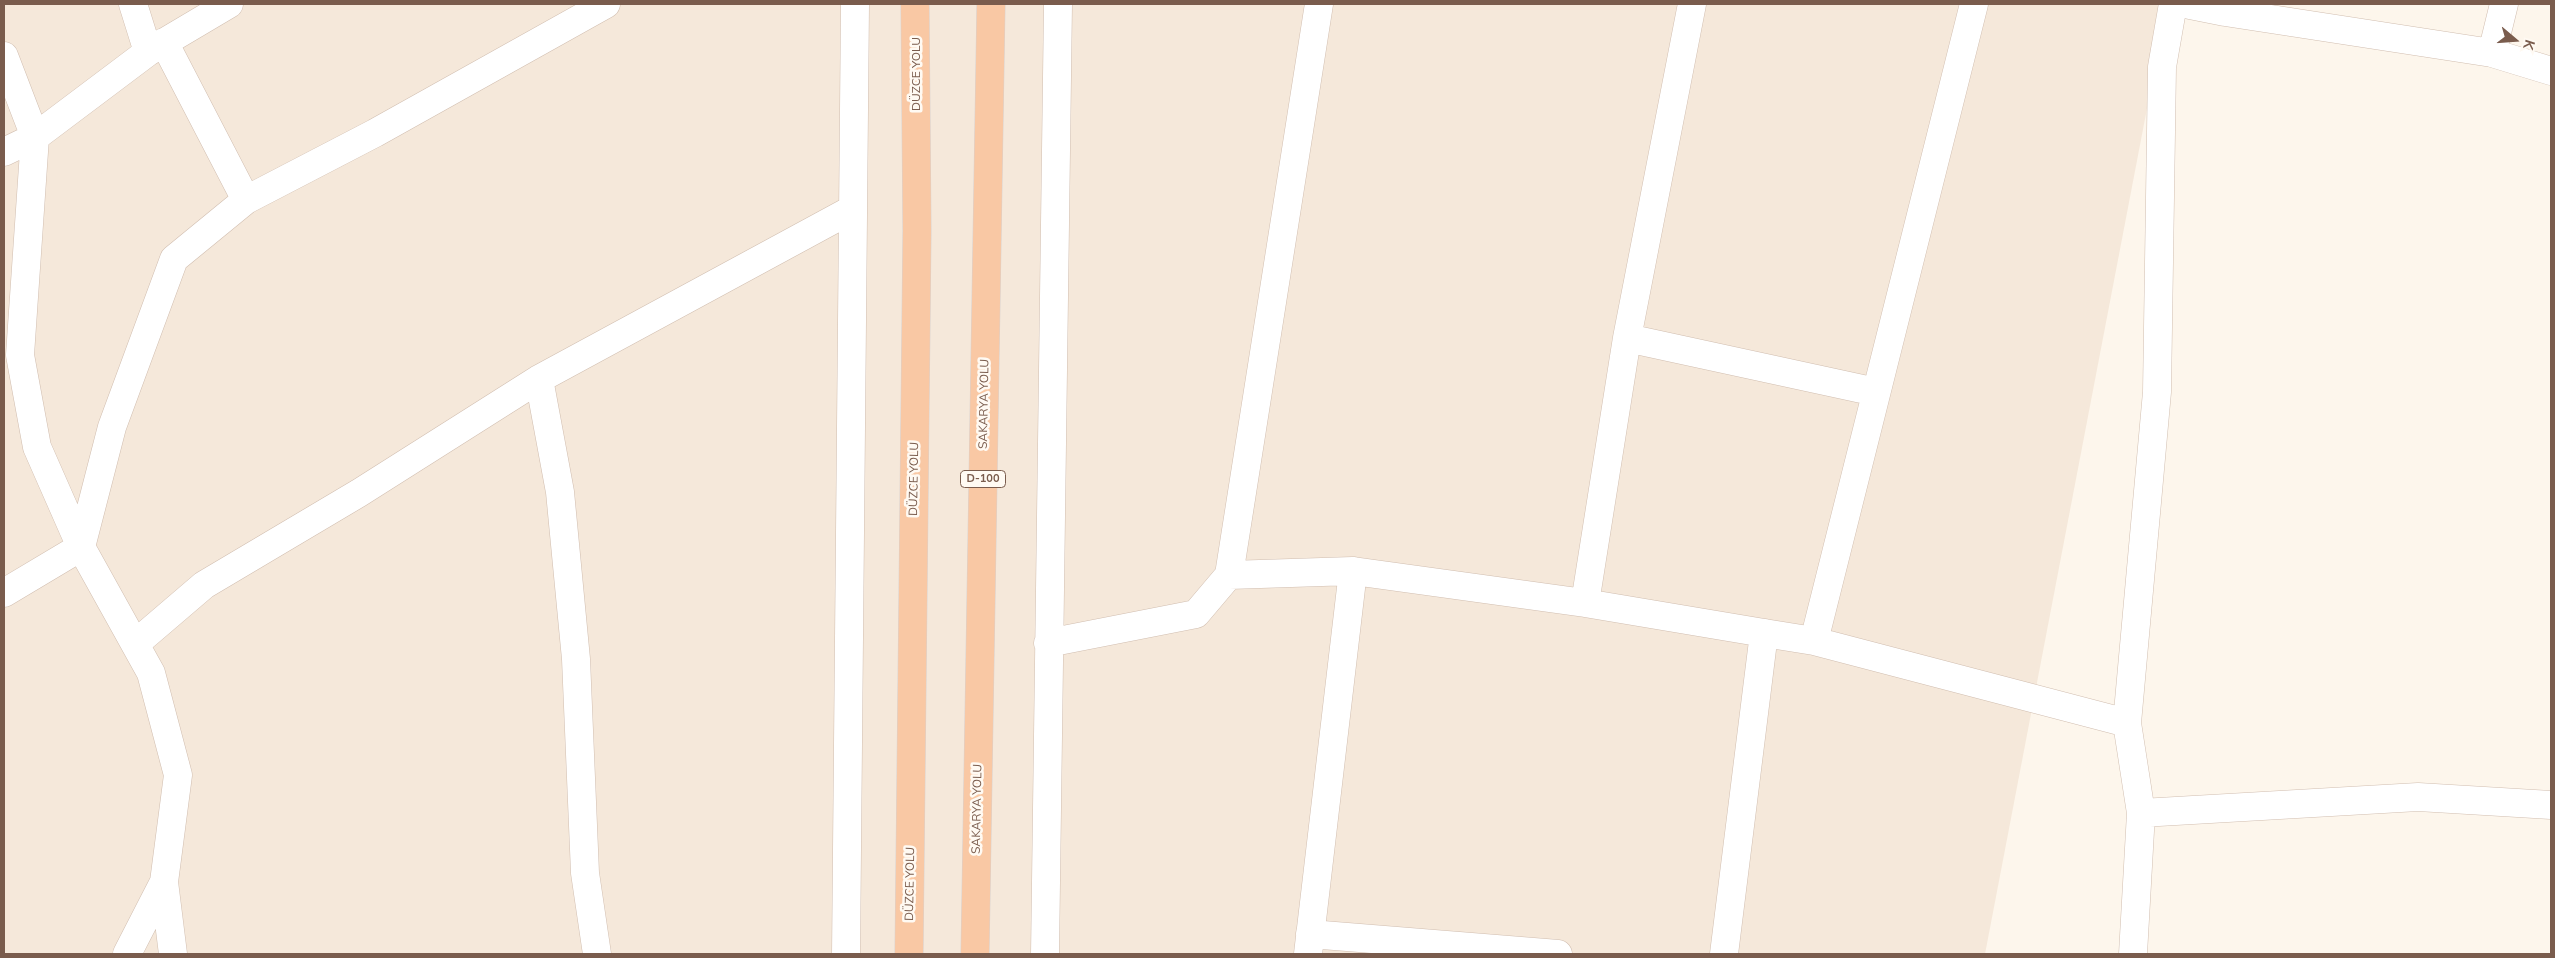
<!DOCTYPE html>
<html>
<head>
<meta charset="utf-8">
<style>
  body { margin:0 }
  #map { position:relative; width:2555px; height:958px; overflow:hidden; background:#fdf6ec; font-family:Mulish,sans-serif }
  canvas { display:block }
  .frame { position:absolute; inset:0; border:5px solid #7a5c4d; pointer-events:none }
  .north { position:absolute; left:2490px; top:15px; width:50px; height:50px; -webkit-text-stroke:4px #fffaf3; paint-order:stroke; rotate:108deg; font-size:14px; font-weight:700; line-height:20px; text-align:center; color:#7a5c4d }
  .north::after { content:''; display:block; margin:auto; width:18px; height:22px; background:#7a5c4d; clip-path:polygon(50% 0,100% 100%,50% 72%,0 100%) }
</style>
</head>
<body>
<div id="map">
<canvas width="2555" height="958"></canvas>
<div class="frame"></div>
<div class="north">K</div>
</div>
<script>
const g = document.querySelector('canvas').getContext('2d');
g.lineJoin = 'round';
function paint(path, color) { g.fillStyle = color; g.fill(path, 'evenodd'); }
const toPath = rows => new Path2D(rows.map(r => 'M' + r).join(''));
function strokePath(path, color, width, dash) { g.strokeStyle = color; g.lineWidth = width; g.lineCap = dash ? 'butt' : 'round'; g.setLineDash(dash || []); g.stroke(path); }
function write(font, color, halo, rows, align = 'center') {
  g.font = font + ' Mulish,sans-serif'; g.lineWidth = 5; g.setLineDash([]); g.textBaseline = 'middle'; g.strokeStyle = halo; g.fillStyle = color; for (const [text, x, y, turn = 0] of rows) {
    g.save(); g.translate(x, y); g.rotate((+turn || 0) * Math.PI / 180); g.textAlign = isNaN(turn) ? turn : align; if (halo) g.strokeText(text, 0, 0); g.fillText(text, 0, 0); g.restore();
  }
}
paint(toPath([
  [4,4,2167,4,1985,954,4,954]
]), '#f5e8da');
const minor = toPath([
  [133,4,148,52],
  [2185,4,2225,12,2492,53,2551,71],
  [164,42,246,200,375,133,606,4],
  [2492,53,2504,4],
  [4,56,35,137,20,355,37,447,81,547,151,673,178,775,164,882,127,954],
  [4,152,35,137,148,52,229,4],
  [1627,338,1876,392],
  [539,379,560,492,576,659,585,873,597,954],
  [1229,575,1353,571,1585,603,1764,633,1814,641,2127,723],
  [4,593,81,547,112,427,174,259,246,200],
  [1585,603,1627,338,1692,4],
  [1814,641,1974,4],
  [1048,643,1196,614,1229,575,1319,4],
  [135,644,204,585,359,493,539,379,851,210],
  [2141,813,2418,797,2551,805],
  [164,882,173,954],
  [1310,934,1558,954],
  [846,954,855,4],
  [1045,954,1058,4],
  [1308,954,1353,571],
  [1724,954,1764,633],
  [2133,954,2141,813,2127,723,2157,392,2162,67,2173,4]
]);
const trunk = toPath([
  [909,954,917,231,915,4],
  [975,954,991,4]
]);
strokePath(minor, '#d1beb0', 29);
strokePath(trunk, '#dad1cd', 29);
strokePath(minor, '#fff', 28);
strokePath(trunk, '#f9c8a4', 28);
for (const [x, y, w] of [
  [983,479,45]
]) { const box = new Path2D(); box.roundRect(x - w / 2, y - 8.5, w, 17, 4); g.fillStyle = '#fffaf3'; g.fill(box); strokePath(box, '#7a5c4d', 1); }
write('bold 11px', '#7a5c4d', null, [
  ["D-100",983,479]
]);
write('12px', '#7a5c4d', '#fffaf3', [
  ["DÜZCE YOLU",916,74,-90],
  ["SAKARYA YOLU",984,404,-89],
  ["DÜZCE YOLU",914,479,-89],
  ["SAKARYA YOLU",977,809,-89],
  ["DÜZCE YOLU",910,884,-89]
]);
</script>
</body>
</html>
